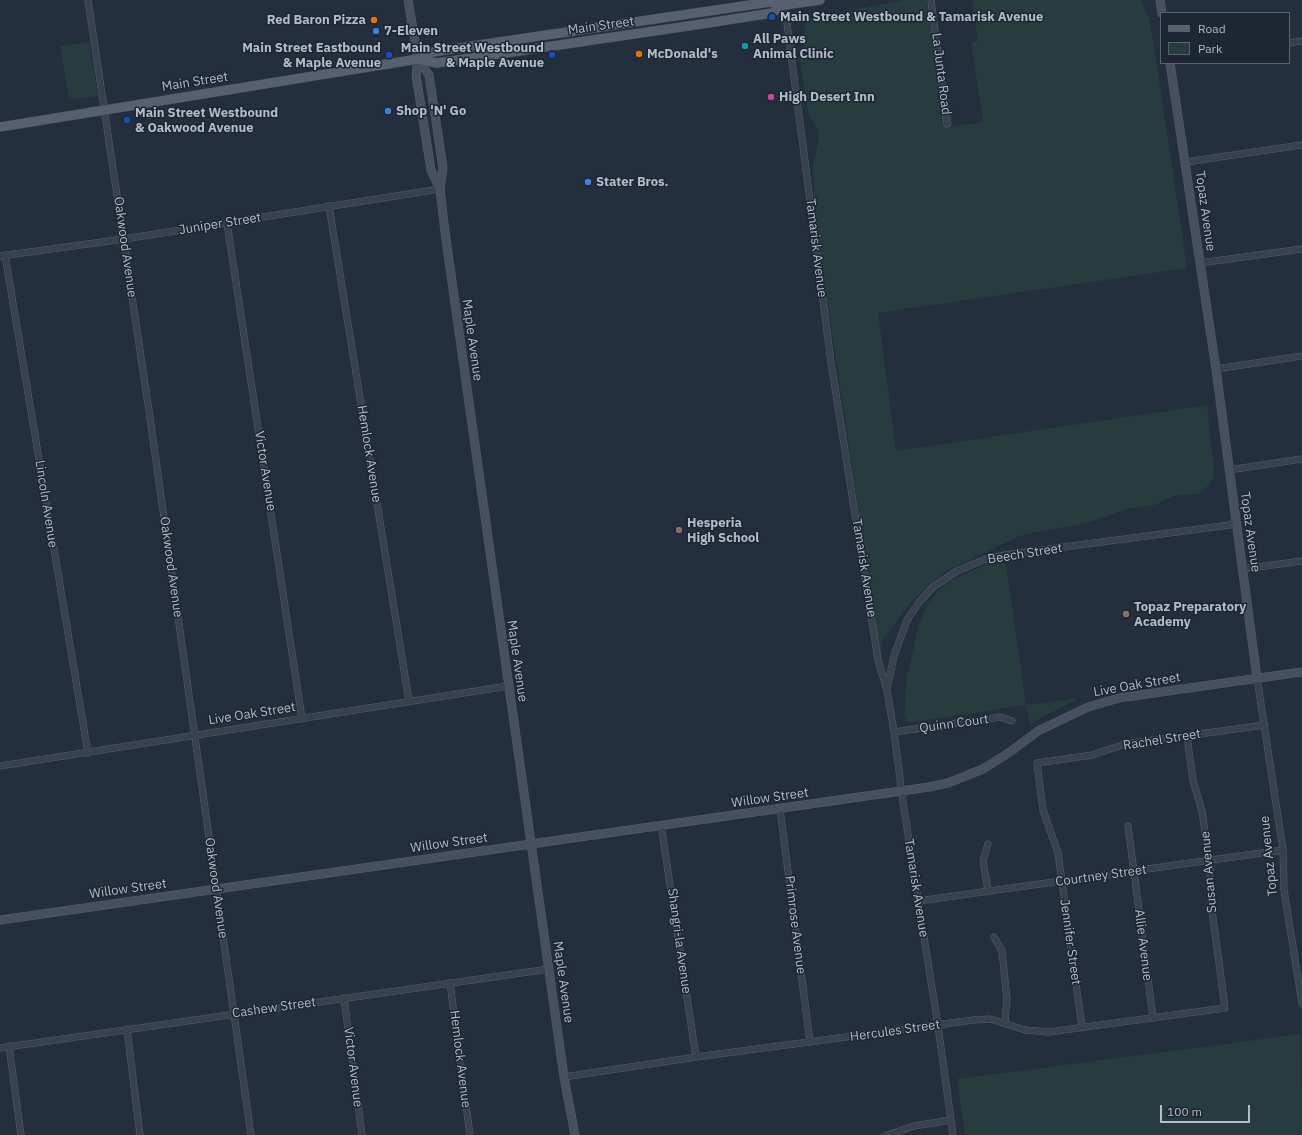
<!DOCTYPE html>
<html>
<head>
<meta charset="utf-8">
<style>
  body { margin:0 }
  #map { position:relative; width:1302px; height:1135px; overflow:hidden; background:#242f3e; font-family:"IBM Plex Sans",sans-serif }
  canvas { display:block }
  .legend { position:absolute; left:1160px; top:12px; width:130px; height:52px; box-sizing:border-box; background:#1d2633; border:1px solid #59626f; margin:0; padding:5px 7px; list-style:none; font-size:12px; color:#b4bcc9 }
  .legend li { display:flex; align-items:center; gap:8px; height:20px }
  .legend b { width:20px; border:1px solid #59626f }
  .scale { position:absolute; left:1160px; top:1105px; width:90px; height:18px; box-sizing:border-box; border:2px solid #b4bcc9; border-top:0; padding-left:5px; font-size:12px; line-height:14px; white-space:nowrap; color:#b4bcc9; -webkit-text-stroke:3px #1d2633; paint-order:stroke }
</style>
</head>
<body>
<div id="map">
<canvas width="1302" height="1135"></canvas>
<ul class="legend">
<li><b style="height:5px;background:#56606e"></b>Road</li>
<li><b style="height:11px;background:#263c3f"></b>Park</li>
</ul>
<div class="scale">100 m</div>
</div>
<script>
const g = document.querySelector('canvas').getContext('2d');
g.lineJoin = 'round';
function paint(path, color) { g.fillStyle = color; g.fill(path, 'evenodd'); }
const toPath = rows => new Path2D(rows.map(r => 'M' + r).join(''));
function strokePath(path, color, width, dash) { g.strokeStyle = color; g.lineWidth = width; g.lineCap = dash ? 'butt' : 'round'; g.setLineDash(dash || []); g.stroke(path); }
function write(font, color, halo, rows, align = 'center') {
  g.font = font + ' "IBM Plex Sans",sans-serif'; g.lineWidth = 3; g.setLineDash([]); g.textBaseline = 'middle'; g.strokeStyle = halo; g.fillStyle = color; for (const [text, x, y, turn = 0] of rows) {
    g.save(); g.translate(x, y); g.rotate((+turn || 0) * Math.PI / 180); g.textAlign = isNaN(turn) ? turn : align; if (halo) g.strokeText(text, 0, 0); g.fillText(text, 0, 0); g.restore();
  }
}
paint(toPath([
  [903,0,927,0,934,47,941,46,953,126,983,122,971,42,978,41,972,0,1141,0,1149,18,1154,46,1187,268,878,313,896,451,1207,405,1214,471,1213,478,1209,485,1199,494,1176,495,1155,505,1127,509,1090,522,1019,536,944,572,914,599,883,639,880,658,816,223,813,165,819,138,818,130,808,113,798,49,803,47,805,40,804,29,807,19],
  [89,42,98,96,69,100,60,46],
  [1006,564,1026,705,1079,698,1030,724,1026,705,908,723,904,716,907,676,919,624,927,604,941,588,952,580,986,565],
  [1301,1034,1302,1135,965,1135,957,1079]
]), '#263c3f');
const street = toPath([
  [88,0,149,411,251,1135],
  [784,0,831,362,878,660,887,690,894,732,903,802,938,1026,953,1135],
  [931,0,947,124],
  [1289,43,1302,41],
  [1186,162,1302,145],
  [329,206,409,701],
  [227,223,302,719],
  [5,255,88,753],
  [0,256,124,239,440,189],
  [1200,263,1302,249],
  [1216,369,1302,356],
  [1229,470,1302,459],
  [1243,569,1302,561],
  [1257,678,1283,850,1284,890,1302,1004],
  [887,688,894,656,907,620,920,601,933,587,957,571,986,559,1004,555,1237,524],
  [894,732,1000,717,1012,721],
  [0,766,508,686],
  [780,809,810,1042],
  [661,825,696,1057],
  [1128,826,1153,1018],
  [988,891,983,860,988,844],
  [918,901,1283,850],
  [994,937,1002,951,1007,999,1005,1023],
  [450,983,470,1135],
  [344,998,362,1135],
  [1082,1027,1058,853,1043,810,1037,763,1092,755,1125,744,1265,725],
  [127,1029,140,1135],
  [9,1046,21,1135],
  [0,1048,549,969],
  [564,1077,696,1057,974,1020,990,1019,1025,1030,1049,1032,1225,1008,1211,903,1210,869,1202,811,1193,781,1187,736],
  [887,1135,914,1126,951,1120]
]);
const secondary = toPath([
  [408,0,418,59,416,75,431,170,440,189],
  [1160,0,1162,13],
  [418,59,429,75,443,168,440,189,445,232,564,1077,575,1135],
  [1170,63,1216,369,1257,678],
  [0,920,929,787,948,783,983,769,1010,752,1038,731,1088,707,1119,698,1302,672]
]);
const primary = toPath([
  [418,59,437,63,695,25,772,13,784,5],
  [0,127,418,59,433,52,499,42,770,2,784,5,820,0]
]);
strokePath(street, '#565f6c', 7);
strokePath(secondary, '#565f6c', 9);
strokePath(primary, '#414a57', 10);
strokePath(street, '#38414e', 6);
strokePath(secondary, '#465061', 8);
strokePath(primary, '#56606e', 9);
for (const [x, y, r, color] of [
  [772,17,4,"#1a4fb4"],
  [374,20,4,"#e8710a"],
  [376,31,4,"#3f7fe0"],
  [745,46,4,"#0f9aa8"],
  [639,54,4,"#e8710a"],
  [389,55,4,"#1a4fb4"],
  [552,55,4,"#1a4fb4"],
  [771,97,4,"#d1479c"],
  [388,111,4,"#3f7fe0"],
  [127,120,4,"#1a4fb4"],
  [588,182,4,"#3f7fe0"],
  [679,530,4,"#8d6e63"],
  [1126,614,4,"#8d6e63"]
]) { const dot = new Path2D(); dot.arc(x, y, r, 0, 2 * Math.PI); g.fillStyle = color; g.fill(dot); strokePath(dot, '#1d2633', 1.5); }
write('bold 13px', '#b4bcc9', '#1d2633', [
  ["Main Street Westbound & Tamarisk Avenue",780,17],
  ["Red Baron Pizza",366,20,"right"],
  ["7-Eleven",384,31],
  ["All Paws",753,39],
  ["Animal Clinic",753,54],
  ["Main Street Eastbound",381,48,"right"],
  ["& Maple Avenue",381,63,"right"],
  ["Main Street Westbound",544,48,"right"],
  ["& Maple Avenue",544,63,"right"],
  ["McDonald's",647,54],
  ["High Desert Inn",779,97],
  ["Shop 'N' Go",396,111],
  ["Main Street Westbound",135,113],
  ["& Oakwood Avenue",135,128],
  ["Stater Bros.",596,182],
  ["Hesperia",687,523],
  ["High School",687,538],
  ["Topaz Preparatory",1134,607],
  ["Academy",1134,622]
], 'left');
write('13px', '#b4bcc9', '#1d2633', [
  ["Main Street",601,26,-8],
  ["La Junta Road",941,74,83],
  ["Main Street",195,82,-9],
  ["Topaz Avenue",1205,211,82],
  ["Juniper Street",220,224,-9],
  ["Oakwood Avenue",125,247,82],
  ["Tamarisk Avenue",816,248,83],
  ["Maple Avenue",472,340,82],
  ["Hemlock Avenue",369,454,81],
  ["Victor Avenue",265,471,81],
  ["Lincoln Avenue",46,504,81],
  ["Topaz Avenue",1250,532,82],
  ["Beech Street",1025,554,-9],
  ["Oakwood Avenue",171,567,82],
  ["Tamarisk Avenue",864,568,81],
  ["Maple Avenue",517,661,82],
  ["Live Oak Street",1137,685,-10],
  ["Live Oak Street",252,714,-9],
  ["Quinn Court",954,724,-8],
  ["Rachel Street",1162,740,-9],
  ["Willow Street",770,798,-8],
  ["Willow Street",449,843,-8],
  ["Topaz Avenue",1269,856,-96],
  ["Susan Avenue",1209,872,-95],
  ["Courtney Street",1101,876,-8],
  ["Oakwood Avenue",216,888,82],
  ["Tamarisk Avenue",916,888,81],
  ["Willow Street",128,889,-8],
  ["Primrose Avenue",795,925,83],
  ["Shangri-la Avenue",679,941,82],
  ["Jennifer Street",1070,942,82],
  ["Allie Avenue",1143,945,83],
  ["Maple Avenue",563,982,82],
  ["Cashew Street",274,1008,-8],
  ["Hercules Street",895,1031,-8],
  ["Hemlock Avenue",460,1059,83],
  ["Victor Avenue",353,1067,83]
]);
</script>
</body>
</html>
